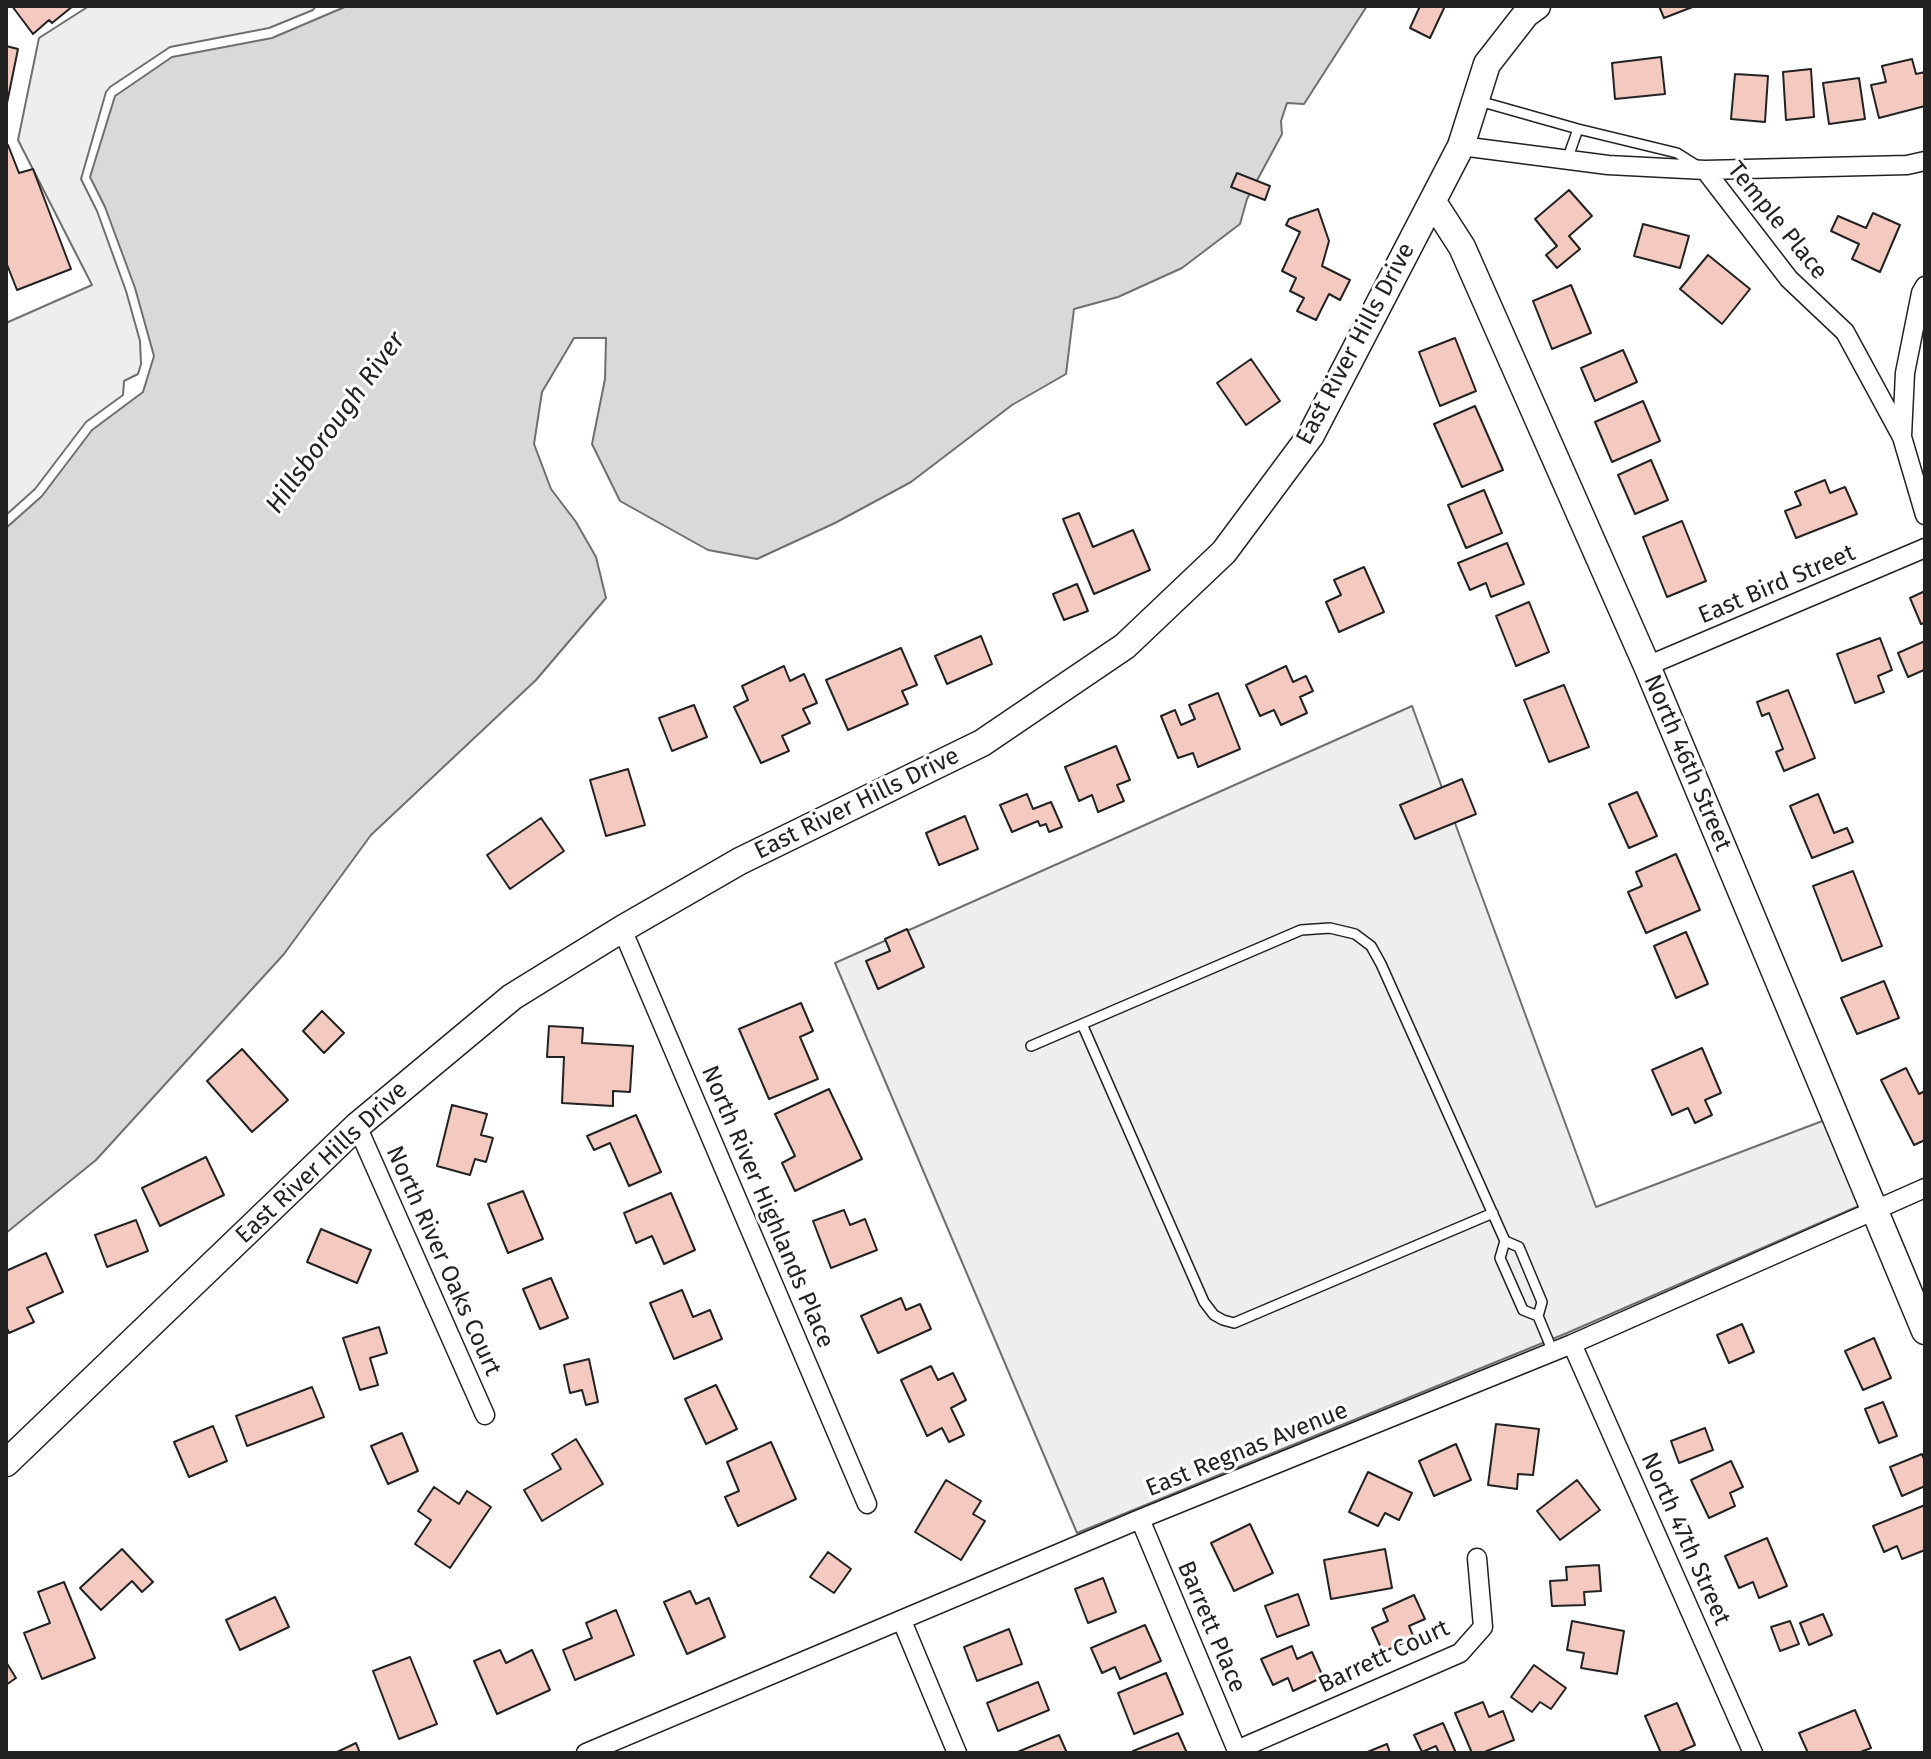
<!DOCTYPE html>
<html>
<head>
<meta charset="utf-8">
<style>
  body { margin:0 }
  #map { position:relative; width:1931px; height:1759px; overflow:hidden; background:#fff; font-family:"Fira Sans",sans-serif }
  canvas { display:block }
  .frame { position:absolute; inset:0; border:8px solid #222; pointer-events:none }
</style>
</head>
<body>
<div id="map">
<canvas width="1931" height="1759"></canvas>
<div class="frame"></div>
</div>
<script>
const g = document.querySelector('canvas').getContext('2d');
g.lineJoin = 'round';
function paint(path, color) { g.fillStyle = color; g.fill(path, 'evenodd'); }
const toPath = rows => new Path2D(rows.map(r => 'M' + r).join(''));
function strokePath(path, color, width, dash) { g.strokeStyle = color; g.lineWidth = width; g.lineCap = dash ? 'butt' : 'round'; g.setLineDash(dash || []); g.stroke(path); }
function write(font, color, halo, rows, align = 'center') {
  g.font = font + ' "Fira Sans",sans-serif'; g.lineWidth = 6; g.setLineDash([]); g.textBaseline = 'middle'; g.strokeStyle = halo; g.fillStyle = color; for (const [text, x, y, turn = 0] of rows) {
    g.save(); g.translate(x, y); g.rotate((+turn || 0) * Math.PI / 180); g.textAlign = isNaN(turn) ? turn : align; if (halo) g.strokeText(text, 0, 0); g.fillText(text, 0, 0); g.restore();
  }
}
const green = toPath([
  [89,6,316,6,313,10,269,28,170,47,110,87,106,92,81,179,97,211,126,291,140,341,141,364,138,374,124,381,123,395,86,422,35,489,6,515,6,323,92,285,18,140,39,38,89,6],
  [1412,706,1596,1207,1825,1120,1861,1205,1567,1333,1077,1533,835,963,1412,706]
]);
paint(green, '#eee');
strokePath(green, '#6f6f6f', 2);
const water = toPath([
  [347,6,1367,6,1304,104,1287,103,1281,121,1282,134,1247,199,1240,224,1182,268,1118,297,1074,309,1066,374,1012,405,911,482,835,523,757,559,708,550,620,501,592,444,605,379,606,338,574,338,542,392,534,444,551,489,576,522,596,557,606,598,536,680,371,835,284,954,96,1160,6,1233,6,528,42,496,92,430,143,392,154,356,135,288,105,207,90,177,115,96,172,57,272,38,347,6]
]);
paint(water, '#d9d9d9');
strokePath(water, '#6f6f6f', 2);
const building = toPath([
  [12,6,73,6,52,23,49,20,33,34,12,6],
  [1420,6,1445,6,1430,38,1410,28,1420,6],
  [1659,6,1695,6,1664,18,1659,6],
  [6,46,18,49,6,108,6,46],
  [1661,57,1665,94,1615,99,1612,63,1661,57],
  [1912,59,1916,74,1925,72,1925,106,1879,118,1871,85,1886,82,1882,66,1912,59],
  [1811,69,1814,117,1786,120,1783,72,1811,69],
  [1735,74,1768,76,1765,122,1731,119,1735,74],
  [1859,78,1865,119,1829,124,1823,83,1859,78],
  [8,145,19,173,33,169,71,269,17,290,6,262,6,146,8,145],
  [1237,173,1270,186,1265,200,1231,187,1237,173],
  [1569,190,1592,216,1569,236,1580,249,1557,268,1546,255,1557,246,1535,219,1569,190],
  [1318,209,1329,241,1322,266,1350,280,1340,300,1329,294,1316,320,1297,311,1304,298,1290,291,1296,278,1282,271,1300,232,1286,225,1289,219,1318,209],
  [1873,213,1900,225,1880,272,1852,259,1859,244,1831,231,1838,216,1866,228,1873,213],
  [1643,224,1689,236,1680,268,1634,256,1643,224],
  [1708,255,1750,289,1722,324,1680,289,1708,255],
  [1571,285,1591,333,1552,349,1533,301,1571,285],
  [1455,338,1476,391,1440,406,1419,352,1455,338],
  [1623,350,1637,382,1595,401,1581,368,1623,350],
  [1251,359,1280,401,1246,425,1217,383,1251,359],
  [1643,401,1660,441,1612,462,1595,422,1643,401],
  [1475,406,1503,470,1462,487,1434,424,1475,406],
  [1651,460,1668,500,1635,514,1618,475,1651,460],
  [1825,480,1830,493,1845,487,1857,514,1796,538,1785,511,1801,505,1795,492,1825,480],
  [1484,490,1502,533,1466,548,1448,505,1484,490],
  [1079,513,1093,547,1133,530,1150,570,1094,594,1063,519,1079,513],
  [1682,521,1706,581,1667,597,1643,537,1682,521],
  [1507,543,1524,584,1491,597,1486,583,1470,590,1458,563,1507,543],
  [1364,567,1384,612,1339,632,1326,602,1341,595,1334,580,1364,567],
  [1077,584,1088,611,1064,620,1053,594,1077,584],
  [1925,591,1925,623,1921,624,1910,598,1925,591],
  [1529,602,1549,652,1516,666,1496,616,1529,602],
  [981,636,992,664,947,684,935,656,981,636],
  [1880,638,1892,670,1878,676,1884,692,1855,703,1837,654,1880,638],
  [1925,641,1925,672,1924,670,1908,677,1898,653,1925,641],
  [901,648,917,685,902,691,908,704,848,730,826,680,901,648],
  [784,666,790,681,804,674,817,703,803,709,810,723,782,736,789,751,761,763,734,707,748,700,742,686,784,666],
  [1286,666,1293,682,1306,676,1313,691,1300,697,1307,713,1281,725,1274,710,1260,716,1246,685,1286,666],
  [1564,685,1589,747,1549,762,1524,700,1564,685],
  [1788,690,1815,758,1784,771,1776,752,1783,749,1769,713,1762,716,1757,702,1788,690],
  [1218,693,1240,749,1198,767,1193,753,1178,758,1161,716,1175,710,1181,725,1195,719,1189,705,1218,693],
  [694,705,707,737,672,751,659,718,694,705],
  [1116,746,1130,780,1117,785,1124,801,1098,812,1092,795,1079,801,1065,767,1116,746],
  [628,769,645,825,606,836,590,780,628,769],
  [1462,779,1476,814,1415,839,1400,805,1462,779],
  [1637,792,1657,836,1629,848,1609,804,1637,792],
  [1027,794,1033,809,1051,802,1062,827,1049,832,1046,824,1040,826,1038,821,1012,832,1000,805,1027,794],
  [1818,794,1834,833,1847,828,1853,842,1812,858,1790,806,1818,794],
  [965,816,978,849,939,865,926,833,965,816],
  [541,818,564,851,510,889,487,855,541,818],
  [1676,854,1700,910,1646,933,1628,892,1642,886,1636,872,1676,854],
  [1853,871,1882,946,1842,961,1813,886,1853,871],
  [907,929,924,967,878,989,866,961,890,951,885,939,907,929],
  [1686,932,1708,984,1676,998,1654,946,1686,932],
  [1884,981,1899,1018,1857,1034,1841,998,1884,981],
  [801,1003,813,1031,800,1037,818,1079,769,1099,739,1029,801,1003],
  [322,1011,344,1033,324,1053,303,1031,322,1011],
  [549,1026,583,1028,582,1043,633,1046,630,1092,613,1091,613,1106,562,1103,564,1057,547,1057,549,1026],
  [1702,1048,1721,1093,1705,1100,1712,1115,1695,1123,1688,1108,1672,1115,1652,1070,1702,1048],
  [242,1049,288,1100,252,1132,207,1081,242,1049],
  [1906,1068,1919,1094,1925,1091,1925,1140,1914,1145,1881,1080,1906,1068],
  [829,1089,862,1159,795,1191,782,1163,795,1156,775,1114,829,1089],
  [452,1105,487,1114,481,1135,493,1138,486,1162,475,1159,470,1175,437,1166,452,1105],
  [636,1115,661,1172,629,1186,610,1143,594,1150,587,1136,636,1115],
  [206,1157,224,1195,160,1226,142,1188,206,1157],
  [523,1191,543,1239,508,1253,488,1204,523,1191],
  [671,1193,695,1250,664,1264,652,1236,636,1243,624,1213,671,1193],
  [844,1210,850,1225,865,1219,877,1250,831,1268,813,1221,844,1210],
  [136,1220,148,1251,107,1267,95,1235,136,1220],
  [321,1229,371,1250,357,1283,307,1262,321,1229],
  [46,1253,63,1292,27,1308,34,1322,9,1333,6,1326,6,1271,46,1253],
  [551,1278,568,1318,540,1329,523,1289,551,1278],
  [682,1290,693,1317,710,1310,722,1339,674,1359,650,1303,682,1290],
  [901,1298,906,1310,920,1304,931,1329,878,1353,861,1316,901,1298],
  [1742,1324,1754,1352,1729,1363,1717,1335,1742,1324],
  [379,1327,387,1353,370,1358,378,1385,360,1390,343,1338,379,1327],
  [1874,1338,1891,1378,1863,1390,1845,1351,1874,1338],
  [589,1359,598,1402,586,1405,582,1390,570,1393,564,1365,589,1359],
  [931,1366,938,1380,953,1373,966,1400,951,1408,964,1435,949,1442,942,1428,927,1436,901,1380,931,1366],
  [716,1385,737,1429,706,1444,685,1399,716,1385],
  [312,1387,324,1417,247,1446,236,1416,312,1387],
  [1883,1402,1897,1436,1879,1443,1865,1409,1883,1402],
  [1496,1424,1539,1429,1533,1475,1518,1474,1517,1489,1488,1485,1496,1424],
  [213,1426,227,1461,189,1477,174,1442,213,1426],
  [1705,1428,1713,1450,1679,1463,1671,1441,1705,1428],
  [402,1433,418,1471,388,1484,371,1446,402,1433],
  [576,1439,603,1484,542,1521,524,1490,561,1469,552,1454,576,1439],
  [771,1442,796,1499,738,1526,725,1497,739,1491,727,1462,771,1442],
  [1456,1444,1471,1480,1434,1496,1419,1461,1456,1444],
  [1922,1454,1925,1462,1925,1486,1902,1496,1890,1467,1922,1454],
  [1731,1461,1743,1487,1730,1493,1735,1506,1709,1518,1691,1480,1731,1461],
  [1368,1472,1412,1493,1399,1520,1385,1513,1378,1526,1349,1512,1368,1472],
  [946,1480,981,1501,973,1514,985,1521,961,1560,915,1532,946,1480],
  [1577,1480,1600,1510,1560,1540,1537,1511,1577,1480],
  [434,1487,459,1504,467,1491,491,1507,450,1568,415,1544,431,1520,418,1511,434,1487],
  [1925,1505,1925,1550,1902,1559,1897,1546,1884,1552,1873,1526,1925,1505],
  [1250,1524,1273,1573,1234,1591,1211,1543,1250,1524],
  [1767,1538,1787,1586,1759,1598,1753,1582,1739,1588,1725,1556,1767,1538],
  [122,1549,153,1582,142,1592,132,1581,101,1610,80,1588,122,1549],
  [1385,1549,1392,1588,1331,1599,1324,1560,1385,1549],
  [828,1552,851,1569,834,1593,810,1577,828,1552],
  [1599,1565,1601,1591,1584,1592,1585,1605,1552,1606,1550,1581,1567,1580,1566,1567,1599,1565],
  [1103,1578,1116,1612,1088,1623,1075,1589,1103,1578],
  [64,1582,95,1658,42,1679,24,1633,50,1623,38,1592,64,1582],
  [690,1591,696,1604,709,1598,725,1637,687,1654,664,1602,690,1591],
  [1298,1594,1309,1625,1277,1637,1265,1606,1298,1594],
  [1414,1595,1425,1619,1409,1626,1414,1638,1383,1652,1372,1628,1388,1621,1383,1609,1414,1595],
  [275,1597,289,1627,240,1650,226,1620,275,1597],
  [616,1610,634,1655,575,1680,563,1650,592,1638,586,1623,616,1610],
  [1823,1614,1832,1635,1809,1645,1800,1623,1823,1614],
  [1572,1621,1624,1631,1617,1674,1581,1668,1584,1653,1567,1650,1572,1621],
  [1790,1621,1799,1644,1780,1651,1771,1627,1790,1621],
  [1145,1625,1161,1661,1120,1679,1115,1667,1102,1673,1091,1648,1145,1625],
  [1009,1629,1022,1664,977,1681,964,1647,1009,1629],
  [1292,1646,1297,1659,1312,1652,1323,1677,1293,1691,1288,1678,1273,1685,1261,1659,1292,1646],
  [500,1650,506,1663,532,1650,550,1690,497,1714,474,1661,500,1650],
  [410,1657,437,1724,399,1739,373,1671,410,1657],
  [6,1662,16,1678,6,1685,6,1662],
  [1534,1665,1566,1688,1551,1709,1540,1702,1532,1712,1511,1697,1534,1665],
  [1166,1673,1183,1714,1134,1734,1118,1693,1166,1673],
  [1038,1682,1049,1710,998,1731,987,1703,1038,1682],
  [1483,1702,1489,1717,1503,1711,1514,1740,1482,1753,1472,1753,1455,1713,1483,1702],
  [1677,1703,1695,1745,1677,1753,1661,1753,1645,1716,1677,1703],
  [1855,1710,1871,1748,1858,1753,1808,1753,1799,1733,1855,1710],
  [1443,1723,1456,1753,1439,1753,1436,1746,1422,1752,1414,1735,1443,1723],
  [1178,1733,1187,1753,1133,1753,1133,1751,1178,1733],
  [1059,1735,1067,1753,1015,1753,1059,1735],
  [356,1743,360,1753,335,1753,356,1743],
  [1387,1744,1390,1753,1365,1753,1387,1744]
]);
paint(building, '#f3c9c0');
strokePath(building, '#222', 2);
const lane = toPath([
  [1479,101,1578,129,1567,160],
  [1578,129,1677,153,1696,165],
  [1082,1024,1204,1302,1214,1315,1223,1320,1234,1323,1493,1213],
  [1031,1046,1301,930,1330,928,1355,934,1371,946,1381,964,1505,1241,1519,1247,1542,1302,1538,1316,1553,1352],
  [1505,1241,1500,1258,1523,1310,1538,1316]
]);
const street = toPath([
  [1461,146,1608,165,1705,170,1789,279,1845,332,1902,437,1925,515],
  [1705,170,1907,165,1925,161],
  [1902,436,1905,373,1921,293,1925,286],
  [1647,666,1925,548],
  [622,929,867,1504],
  [357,1126,485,1415],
  [1572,1344,1753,1753],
  [1140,1519,1238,1753],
  [902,1621,957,1753],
  [1237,1750,1460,1653,1483,1627,1477,1558],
  [586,1753,1140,1519,1572,1344,1925,1188]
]);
const secondary = toPath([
  [1433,202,1462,247,1647,666,1925,1331],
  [6,1463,357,1126,512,997,622,929,740,861,982,743,1125,646,1224,552,1311,435,1461,146,1487,64,1526,14,1537,6]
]);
strokePath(lane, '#222', 12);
strokePath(street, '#222', 21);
strokePath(secondary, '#222', 29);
strokePath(lane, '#fff', 9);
strokePath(street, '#fff', 18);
strokePath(secondary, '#fff', 26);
write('24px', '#222', '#fff', [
  ["Temple Place",1777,221,51],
  ["East River Hills Drive",1356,344,-62],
  ["East Bird Street",1777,585,-23],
  ["North 46th Street",1687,763,67],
  ["East River Hills Drive",857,804,-26],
  ["East River Hills Drive",322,1163,-43],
  ["North River Highlands Place",767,1207,67],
  ["North River Oaks Court",443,1261,66],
  ["East Regnas Avenue",1247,1450,-22],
  ["North 47th Street",1685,1539,66],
  ["Barrett Place",1211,1627,67],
  ["Barrett Court",1384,1657,-25]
]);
write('italic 26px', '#222', '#fff', [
  ["Hillsborough River",336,423,-54]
]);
</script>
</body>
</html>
